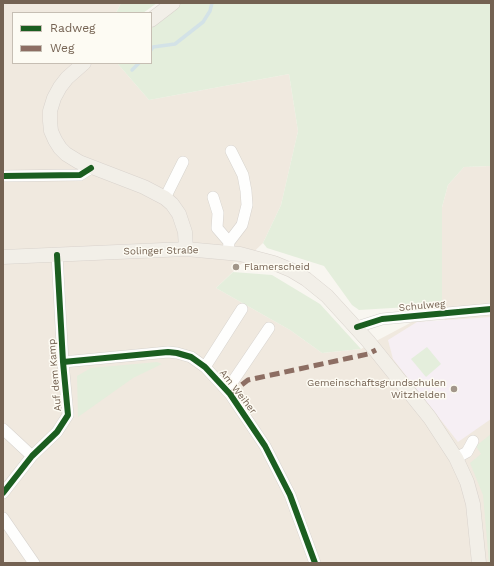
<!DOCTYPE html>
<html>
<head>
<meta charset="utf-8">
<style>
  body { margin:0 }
  #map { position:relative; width:494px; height:566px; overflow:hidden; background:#f8f6f0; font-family:"Work Sans",sans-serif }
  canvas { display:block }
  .frame { position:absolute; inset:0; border:4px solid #746252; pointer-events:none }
  .legend { position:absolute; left:12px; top:12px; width:140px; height:52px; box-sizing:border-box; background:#fdfbf3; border:1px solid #c6beb3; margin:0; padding:5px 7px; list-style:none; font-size:12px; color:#746252 }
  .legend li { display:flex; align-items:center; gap:8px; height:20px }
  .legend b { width:20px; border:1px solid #c6beb3 }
</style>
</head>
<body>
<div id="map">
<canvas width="494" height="566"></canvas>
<div class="frame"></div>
<ul class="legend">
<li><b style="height:5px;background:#1b5e20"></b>Radweg</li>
<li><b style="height:5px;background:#8d6e63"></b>Weg</li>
</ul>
</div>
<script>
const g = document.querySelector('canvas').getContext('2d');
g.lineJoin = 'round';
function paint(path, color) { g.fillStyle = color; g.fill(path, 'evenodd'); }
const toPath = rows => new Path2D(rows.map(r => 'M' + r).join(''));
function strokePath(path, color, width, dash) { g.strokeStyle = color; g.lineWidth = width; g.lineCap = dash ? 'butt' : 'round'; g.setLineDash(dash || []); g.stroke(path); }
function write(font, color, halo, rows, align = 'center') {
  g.font = font + ' "Work Sans",sans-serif'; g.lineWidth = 3; g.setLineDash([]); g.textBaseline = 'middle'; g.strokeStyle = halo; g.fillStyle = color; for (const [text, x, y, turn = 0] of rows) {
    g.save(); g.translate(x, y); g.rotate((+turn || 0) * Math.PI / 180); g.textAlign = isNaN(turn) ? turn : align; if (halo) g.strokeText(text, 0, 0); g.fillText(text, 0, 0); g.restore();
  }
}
paint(toPath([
  [3,3,121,3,116,13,13,13,13,63,117,63,149,100,289,74,298,131,281,205,263,243,216,288,290,330,322,353,361,349,414,321,445,322,442,305,442,207,448,185,464,167,491,166,491,563,3,563]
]), '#f0e9df');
paint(toPath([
  [491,317,491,419,458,442,393,359,388,340,417,322]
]), '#f6eff4');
paint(toPath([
  [121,3,157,3,143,13,116,13],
  [180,3,491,3,491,166,464,167,448,185,442,207,442,305,359,310,352,305,324,266,267,248,263,243,281,205,298,131,289,74,149,100,117,63,151,63,151,28,164,19],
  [233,272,272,275,320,304,361,349,322,353,290,330,216,288],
  [427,347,441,364,426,377,411,359],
  [157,362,162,364,133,378,78,417,77,376,91,368],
  [491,434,491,563,489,563,483,495,470,463,481,454,476,446]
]), '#e4eedc');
strokePath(toPath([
  [151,50,153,47,175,44,203,22,210,11,212,3],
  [132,70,139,63]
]), '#d3e2e7', 3.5);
const minor = toPath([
  [3,176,80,175,91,168],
  [213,197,218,213,217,228,229,242],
  [165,198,183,162],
  [228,253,229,242,242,225,247,205,246,191,243,175,231,151],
  [357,327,382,319,491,309],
  [63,362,168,352,177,353,191,357,205,367,230,394,265,446,290,495,315,563],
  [205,367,242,309],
  [227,390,269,328],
  [3,429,32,456],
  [456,458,467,452,473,441],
  [3,493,32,456,57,432,68,415,63,362,57,255],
  [3,518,34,563]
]);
const major = toPath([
  [151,20,173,3],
  [84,63,67,78,60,87,54,98,50,111,50,121,51,131,55,140,60,148,66,154,79,162,144,187,165,198,172,204,179,214,185,232,186,249],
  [3,257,186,249,240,254,274,263,291,270,306,279,327,296,368,341,430,418,456,458,467,482,473,504,479,563]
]);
strokePath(minor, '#d7d3ce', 12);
strokePath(major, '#d9d3cd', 15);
strokePath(minor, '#fefefd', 11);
strokePath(major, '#f2efe8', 14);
strokePath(toPath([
  [230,394,248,380,368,354,376,350]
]), '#8d6e63', 5, [10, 5]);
strokePath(toPath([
  [3,176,80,175,91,168],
  [357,327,382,319,491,309],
  [63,362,168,352,177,353,191,357,205,367,230,394,265,446,290,495,315,563],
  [3,493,32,456,57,432,68,415,63,362,57,255]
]), '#1b5e20', 6);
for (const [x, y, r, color] of [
  [236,267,4,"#a29689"],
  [454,389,4,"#a29689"]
]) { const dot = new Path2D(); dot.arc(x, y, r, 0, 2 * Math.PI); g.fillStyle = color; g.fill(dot); strokePath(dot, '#fdfbf3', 1.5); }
write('10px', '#746252', '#fdfbf3', [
  ["Solinger Straße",161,251,-1],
  ["Schulweg",422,306,-5],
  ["Auf dem Kamp",55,375,-95],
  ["Am Weiher",238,392,52]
]);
write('10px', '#746252', '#fdfbf3', [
  ["Flamerscheid",244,267],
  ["Gemeinschaftsgrundschulen",446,383,"right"],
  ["Witzhelden",446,395,"right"]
], 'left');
</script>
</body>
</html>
